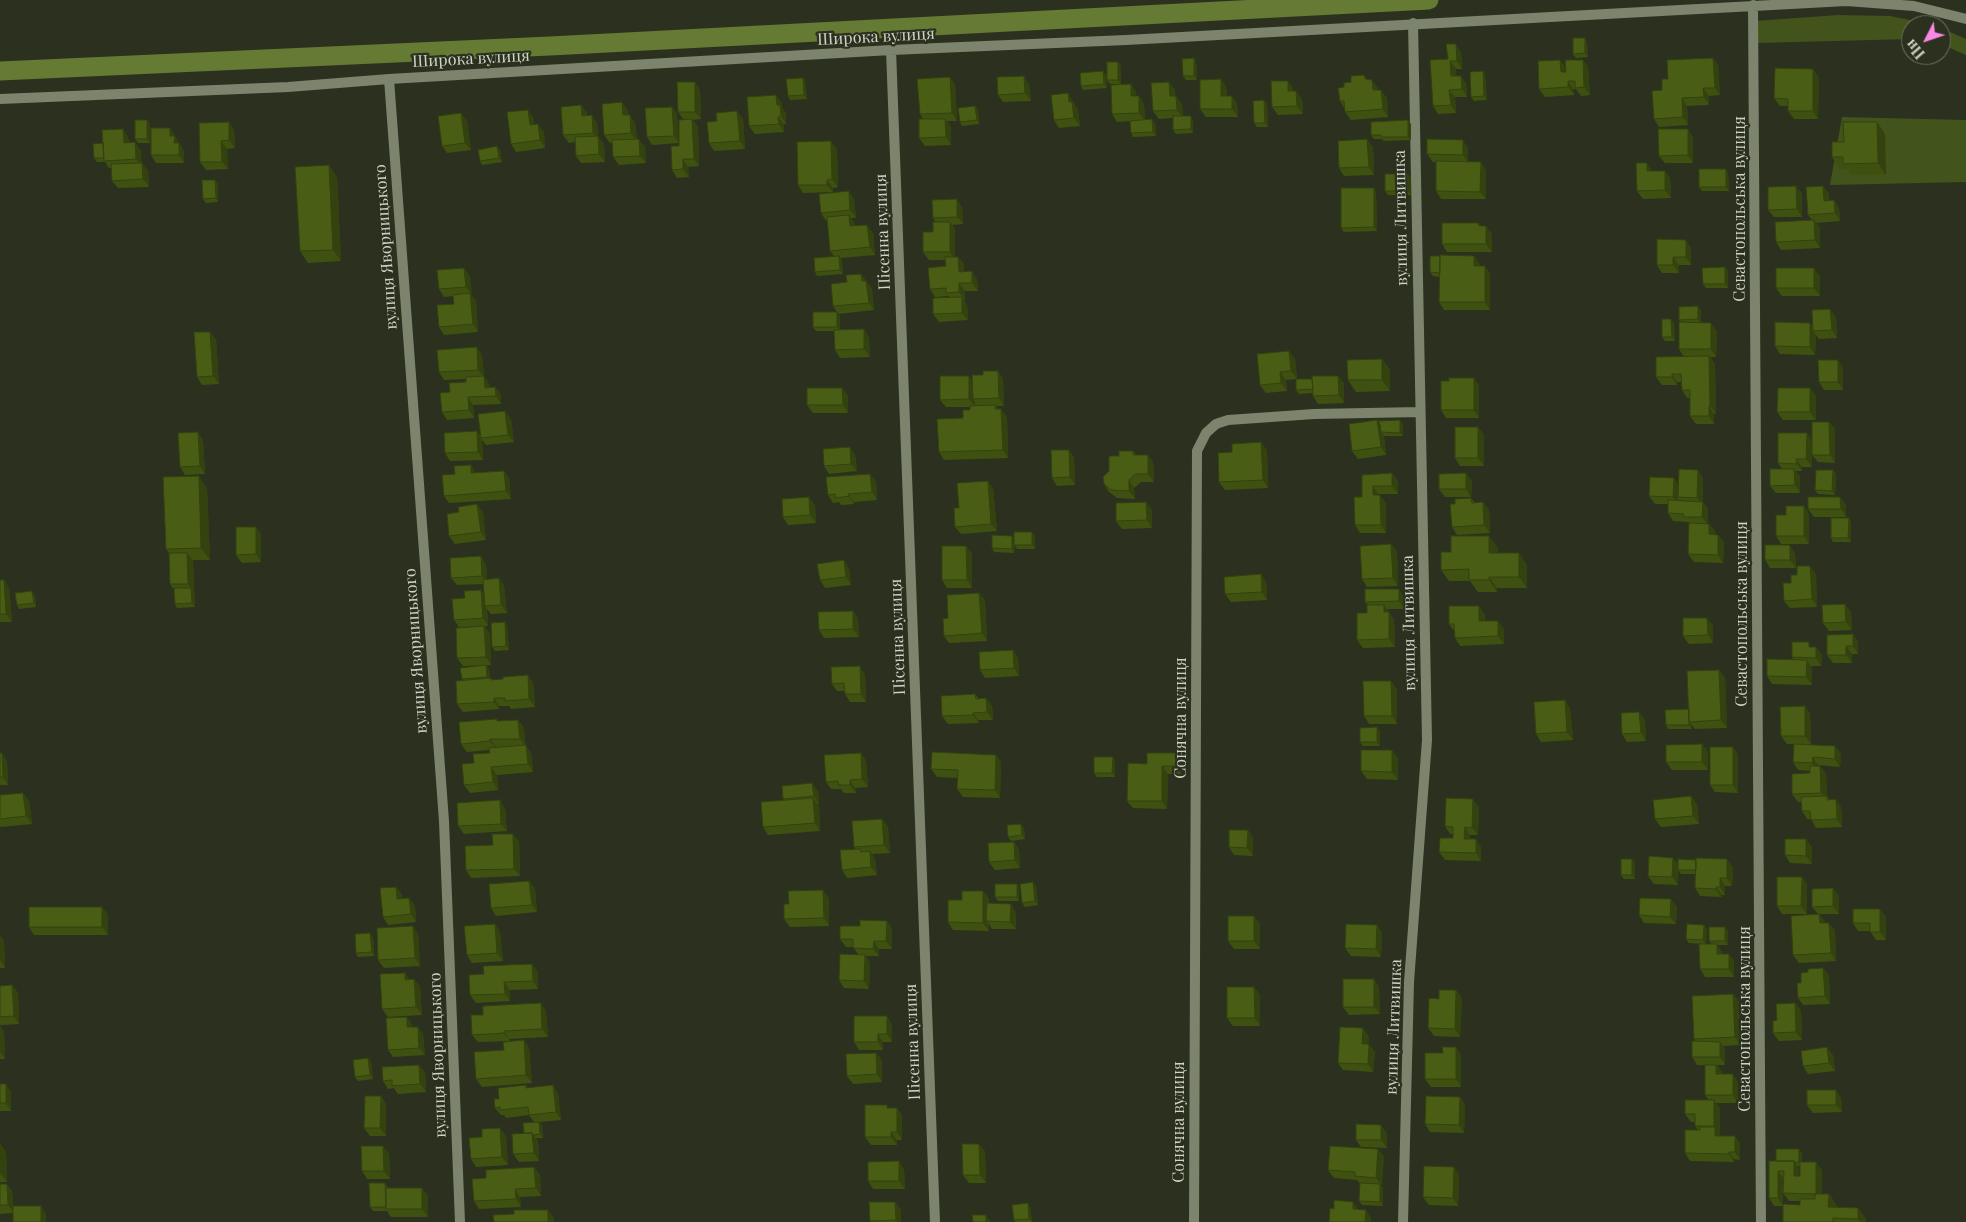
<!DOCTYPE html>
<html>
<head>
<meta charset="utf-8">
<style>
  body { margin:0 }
  #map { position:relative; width:1966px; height:1222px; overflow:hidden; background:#2b311e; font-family:"Playfair Display",serif }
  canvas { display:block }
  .north { position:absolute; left:1901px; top:15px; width:50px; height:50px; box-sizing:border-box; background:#2b311e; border:1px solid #6d7262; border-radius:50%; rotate:229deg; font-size:14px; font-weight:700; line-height:20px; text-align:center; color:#cfd4c8 }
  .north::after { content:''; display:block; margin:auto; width:18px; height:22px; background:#fa87e6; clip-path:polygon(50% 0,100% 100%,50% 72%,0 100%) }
</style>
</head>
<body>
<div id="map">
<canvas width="1966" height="1222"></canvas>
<div class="north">Пн</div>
</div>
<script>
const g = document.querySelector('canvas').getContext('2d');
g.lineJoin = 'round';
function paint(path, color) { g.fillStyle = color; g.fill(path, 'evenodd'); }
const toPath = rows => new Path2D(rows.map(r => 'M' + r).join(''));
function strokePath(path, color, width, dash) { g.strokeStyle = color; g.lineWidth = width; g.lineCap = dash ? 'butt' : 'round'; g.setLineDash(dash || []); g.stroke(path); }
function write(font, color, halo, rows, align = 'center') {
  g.font = font + ' "Playfair Display",serif'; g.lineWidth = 4.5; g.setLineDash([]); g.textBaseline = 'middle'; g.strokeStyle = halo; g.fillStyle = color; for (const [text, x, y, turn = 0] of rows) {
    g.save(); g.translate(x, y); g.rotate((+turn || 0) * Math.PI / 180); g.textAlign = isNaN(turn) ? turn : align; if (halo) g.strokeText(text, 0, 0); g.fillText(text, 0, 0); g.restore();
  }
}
paint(toPath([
  [1838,15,1890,16,1934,25,1911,25,1911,39,1757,43,1754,21],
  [1941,28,1966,39,1966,55,1941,44],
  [1842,117,1966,120,1966,182,1830,185]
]), '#43531c');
strokePath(toPath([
  [0,71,550,46,1429,0]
]), '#657b34', 19);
strokePath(toPath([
  [1753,5,1761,1222],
  [891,50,935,1222],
  [389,79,444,821,460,1222],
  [0,99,288,87,389,79,891,50,1126,40,1846,1,1914,6,1966,19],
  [1194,1222,1197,451,1206,433,1216,424,1228,420,1314,414,1420,412],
  [1403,1222,1409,982,1427,740,1413,23]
]), '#7c846e', 10);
paint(toPath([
  [1587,42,1588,57,1576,58,1573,54],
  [1461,52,1462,69,1456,69,1456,76,1466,83,1467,97,1455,97,1456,113,1438,114,1433,106,1448,59],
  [1194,58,1196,62,1197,80,1186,80,1183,76],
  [1560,60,1566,68,1583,60,1588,67,1590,95,1581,96,1576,89,1573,89,1574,95,1545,97,1539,89],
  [1118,62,1121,66,1121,84,1110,84,1107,80],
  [1718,65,1720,95,1709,96,1709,105,1687,106,1688,125,1659,127,1654,119,1668,79],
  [1483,71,1485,75,1487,100,1474,101,1471,97],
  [1106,75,1107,88,1083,90,1081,86],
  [1364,75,1367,79,1378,88,1378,90,1387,98,1388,117,1351,120,1345,112,1345,109,1340,101,1344,87,1351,82],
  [1819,77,1818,119,1794,119,1788,111,1788,106,1780,106,1774,98],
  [803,78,805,82,807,99,790,100,788,96],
  [1221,79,1226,87,1227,96,1232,96,1237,104,1238,117,1206,117,1200,109],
  [695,82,700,90,701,119,693,120,698,127,699,166,688,167,689,177,677,178,672,170,679,146,684,120,678,112],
  [955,84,957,121,947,121,951,127,951,145,925,146,919,138,923,119,920,114],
  [1029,84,1031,101,1003,102,998,95],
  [1131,84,1136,92,1136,96,1139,96,1144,104,1145,120,1155,123,1156,136,1133,137,1131,133,1130,121,1117,122,1112,114],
  [1293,88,1293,91,1302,99,1303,114,1278,115,1272,107],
  [1175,90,1175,96,1176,96,1182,104,1183,116,1193,120,1193,133,1176,134,1173,130,1173,118,1159,119,1153,111],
  [1264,100,1267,104,1268,127,1257,127,1254,123],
  [1073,101,1074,104,1078,110,1080,126,1059,128,1054,120],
  [782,103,782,108,786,113,786,124,784,124,784,132,755,134,749,126],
  [581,105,587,113,587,116,597,123,598,136,604,144,605,162,581,163,576,156,575,142,569,143,563,135],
  [975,106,978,110,979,124,962,126,960,122],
  [672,107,677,114,679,143,652,145,647,137],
  [628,110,628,115,635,123,637,139,645,147,646,163,619,165,613,157,613,143,610,143,604,135],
  [737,111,743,119,745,149,714,151,709,143,717,121],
  [461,113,467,121,471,150,447,153,442,146],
  [533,117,534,124,544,132,545,148,516,152,511,144],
  [147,120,150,124,150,143,138,143,135,139],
  [229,122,234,130,235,148,227,149,228,169,206,170,200,162],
  [1877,122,1885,134,1886,175,1851,175,1847,169,1840,169,1832,157,1844,142],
  [1411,124,1411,140,1384,141,1382,139,1374,139,1371,135],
  [170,128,184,151,184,163,156,163,151,155],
  [128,137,129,142,141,150,141,163,148,171,149,187,118,188,112,181,111,168,109,168,105,162,97,162,94,158,103,143],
  [1693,137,1693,163,1665,163,1659,156],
  [497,146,500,150,502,162,482,165,480,161],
  [1373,147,1374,175,1344,176,1339,168],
  [1468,148,1468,162,1486,170,1486,199,1441,199,1436,191,1436,162,1433,162,1427,154],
  [837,149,838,187,833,188,833,192,803,193,798,185],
  [1652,171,1665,171,1670,178,1671,198,1643,199,1637,191],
  [1728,173,1729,191,1702,191,1699,187],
  [1408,174,1411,178,1411,195,1388,195,1385,191],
  [337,177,341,261,308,263,300,251],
  [215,180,218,184,218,202,206,203,203,199],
  [1796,186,1802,194,1802,217,1774,217,1768,210],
  [1823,186,1829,194,1829,201,1834,200,1839,208,1840,221,1816,223,1820,228,1820,248,1781,250,1776,242,1812,220,1808,215],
  [1374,188,1376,192,1377,231,1344,232,1341,228],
  [854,199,856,218,851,218,854,223,855,226,873,233,875,255,841,258,842,260,843,274,817,276,815,272,834,256,830,251,827,220,826,221,821,213],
  [962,207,963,224,952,225,955,229,955,257,958,257,964,264,964,271,977,279,978,291,965,291,965,300,964,300,967,305,968,320,939,322,933,314,949,297,948,296,935,297,930,289,946,266,945,260,929,260,923,252,933,232,936,222,933,218],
  [1478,223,1481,226,1492,234,1492,252,1447,252,1442,244],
  [1691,248,1691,265,1679,265,1679,273,1662,273,1657,265],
  [1480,264,1480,266,1485,266,1490,274,1490,310,1444,310,1439,302,1440,277,1433,276,1430,272],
  [1725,267,1728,271,1728,288,1706,288,1703,284],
  [861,274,872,289,874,310,838,314,833,306,847,282],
  [470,276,471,295,476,301,478,332,444,335,439,327,454,304,453,296,444,297,439,289],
  [1820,276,1820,296,1782,296,1776,288],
  [1701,310,1701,323,1717,331,1716,357,1710,357,1715,364,1716,413,1714,414,1714,424,1696,424,1690,416,1690,398,1687,398,1682,390,1682,382,1677,382,1677,385,1662,385,1656,377,1684,357,1679,349,1681,322,1679,320],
  [837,312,840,316,840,330,869,337,870,357,840,358,835,350,834,331,816,331,813,327],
  [1836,317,1837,338,1819,339,1816,335,1815,355,1780,354,1775,346,1813,327],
  [1674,323,1675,341,1665,341,1662,337],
  [216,339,219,384,202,385,197,377],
  [1289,351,1295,359,1297,379,1344,383,1344,403,1318,404,1313,396,1313,393,1299,394,1296,390,1296,379,1286,380,1287,391,1266,393,1260,385],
  [482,355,484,376,489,384,490,388,495,387,501,395,501,404,473,405,474,418,447,420,442,412,450,392,466,382,466,379,444,380,439,372],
  [1382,359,1390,370,1390,391,1356,392,1348,380],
  [1838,360,1843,368,1843,390,1824,390,1819,382],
  [998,371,1003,379,1004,406,996,406,998,409,1001,409,1007,417,1008,458,944,460,939,452,963,418,970,410,970,407,946,407,940,400,983,375],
  [1474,378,1479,386,1479,418,1446,418,1441,410],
  [842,388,848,396,848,413,813,413,807,405],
  [1810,388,1816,396,1816,420,1783,420,1777,412],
  [511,419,514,442,486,445,482,440,483,460,450,461,445,453,477,431,481,437],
  [1377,420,1378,421,1403,424,1403,436,1384,436,1386,455,1358,459,1352,451],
  [1829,422,1835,429,1835,463,1818,462,1812,455],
  [1478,427,1484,435,1484,466,1460,466,1455,458],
  [203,440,205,474,185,475,180,467],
  [1812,441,1812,467,1802,467,1802,471,1796,471,1800,477,1800,493,1776,493,1770,486,1782,469,1778,463],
  [1267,450,1268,488,1225,490,1219,482,1232,452],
  [1133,451,1136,455,1153,462,1154,482,1141,482,1134,488,1135,499,1117,498,1109,492,1104,484,1109,471,1119,456],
  [855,454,857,471,829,474,824,466],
  [1074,457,1075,485,1057,486,1052,478],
  [1833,470,1836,474,1835,495,1818,494,1815,490],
  [477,473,509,478,511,499,449,503,444,496],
  [1392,473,1398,481,1398,494,1378,494,1378,495,1386,503,1386,533,1360,533,1355,525,1362,497,1362,475],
  [1466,473,1472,481,1471,497,1445,497,1439,489],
  [1703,478,1703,502,1708,509,1708,524,1709,524,1715,531,1715,535,1718,535,1724,542,1723,563,1694,562,1688,554,1689,523,1688,522,1673,521,1668,513,1668,504,1655,504,1649,496],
  [876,481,877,500,854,502,854,504,841,505,839,502,833,503,828,495],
  [207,488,210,560,193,560,195,607,177,608,175,604,174,590,170,584,169,553,166,549],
  [993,488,997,531,961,534,955,527,959,508],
  [1471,498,1475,503,1489,510,1490,533,1457,535,1452,527,1455,504],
  [1846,504,1846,517,1814,517,1808,509],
  [815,505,816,523,788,525,783,517],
  [1804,506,1809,514,1809,544,1781,544,1776,536,1786,515],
  [1152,510,1152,528,1122,529,1116,521],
  [483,512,486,540,455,544,449,536],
  [1849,518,1851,522,1851,542,1833,542,1831,538],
  [256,527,261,534,261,562,242,563,236,555],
  [1035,536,1035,549,1017,549,1015,545,1014,553,994,552,992,548,1014,539],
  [1391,544,1397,552,1398,586,1367,587,1362,579],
  [966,546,972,554,972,588,947,588,942,580],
  [1498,548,1498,553,1527,565,1527,588,1497,588,1497,592,1478,592,1470,581,1449,581,1441,570,1451,552],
  [1795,553,1796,568,1770,568,1765,560],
  [486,564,487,579,499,578,504,586,507,613,491,614,487,609,488,626,459,627,454,620,465,598,485,595,484,584,457,585,451,578],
  [849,568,851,585,825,588,820,580],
  [1261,574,1266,582,1267,600,1231,602,1225,594],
  [1816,574,1817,607,1790,608,1784,601,1791,583],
  [0,580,9,588,12,622,0,622],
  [979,593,985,601,987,641,949,643,944,636,948,618],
  [35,595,36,607,19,609,17,605],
  [1404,597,1405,609,1387,609,1394,620,1395,647,1363,648,1357,640,1367,613,1368,605,1365,602],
  [1845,604,1851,612,1852,630,1829,631,1823,623],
  [853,611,858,619,859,637,824,638,819,630],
  [1485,614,1485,621,1504,629,1504,644,1460,646,1455,638,1455,632,1449,624],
  [1713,625,1713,643,1689,644,1683,636],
  [484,626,490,634,491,665,463,666,457,658],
  [507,626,509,650,495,651,492,647],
  [1853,634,1858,642,1858,654,1852,654,1852,663,1833,663,1827,655],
  [1813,647,1816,647,1822,655,1821,666,1811,666,1812,668,1812,685,1772,684,1767,676,1793,659,1792,657],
  [1013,650,1018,658,1019,676,985,678,980,670],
  [486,665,489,669,490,678,492,680,533,683,535,707,511,709,509,706,499,706,499,709,463,712,457,704,462,680,462,679],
  [1719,670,1725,678,1727,728,1695,729,1692,725,1692,729,1668,729,1666,725,1689,709],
  [865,674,866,702,850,702,845,694,845,691,837,691,832,684],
  [1397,689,1397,724,1369,724,1364,716],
  [975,694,978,698,986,698,992,706,993,720,978,720,979,723,948,724,942,716],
  [1805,706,1810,714,1811,744,1798,744,1835,746,1841,754,1840,767,1818,765,1818,766,1820,766,1826,774,1827,796,1830,800,1841,807,1842,827,1816,828,1811,819,1807,819,1802,811,1801,802,1798,802,1792,794,1810,773,1810,771,1798,770,1793,762,1794,744,1787,744,1781,736],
  [1570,708,1573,740,1541,742,1536,734],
  [518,720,524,728,525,745,531,753,533,772,497,775,498,790,470,793,464,785,474,763,490,753,489,750,467,752,461,744,499,721],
  [1645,720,1646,741,1627,742,1622,734],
  [1380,731,1380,746,1363,746,1360,742],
  [1702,744,1708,752,1708,770,1672,770,1666,762],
  [1733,747,1738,755,1738,793,1715,792,1710,785],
  [1392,750,1398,758,1398,780,1367,779,1361,771],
  [0,753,7,761,8,785,0,785],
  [861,753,866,761,868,787,855,788,856,793,844,793,841,789,831,789,826,782],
  [1176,753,1181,761,1181,774,1168,774,1167,809,1133,808,1127,801,1147,764],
  [996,755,1001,762,1000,798,963,797,957,789,958,778,937,777,931,769],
  [1113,757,1115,761,1115,777,1097,777,1094,773],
  [818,791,819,804,817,804,819,806,820,831,768,835,763,827,784,800,783,799],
  [23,793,29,801,32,824,1,827,0,826,0,795],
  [1691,796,1697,804,1699,824,1661,827,1655,819],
  [1479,807,1478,835,1470,835,1470,839,1481,847,1481,861,1445,860,1439,852,1453,838,1453,834,1450,834,1445,826],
  [505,808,507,831,464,834,458,826],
  [882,819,888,827,890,853,872,854,875,859,877,875,847,878,842,870,855,849,854,847],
  [1024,828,1025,839,1011,841,1008,837],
  [1248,830,1253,838,1253,856,1234,855,1229,847],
  [519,841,520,876,471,878,466,870],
  [1014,842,1019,850,1020,868,995,870,989,862],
  [1812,847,1812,864,1790,863,1785,855],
  [1632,859,1635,863,1635,879,1624,879,1621,875],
  [1678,865,1733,867,1732,886,1725,886,1725,895,1722,895,1721,897,1700,896,1695,888,1695,874,1681,874,1678,870,1678,885,1654,884,1648,876],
  [1802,877,1807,885,1807,914,1782,914,1777,906],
  [529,881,535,889,537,912,496,916,491,908],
  [1017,884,1019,887,1019,901,998,901,995,897],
  [1036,886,1038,905,1025,907,1022,903],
  [396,887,402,895,402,898,409,898,415,906,416,922,388,925,383,917],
  [983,891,989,899,989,903,1016,912,1016,929,992,929,989,924,989,931,953,930,948,922,962,900],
  [1839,896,1839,914,1819,914,1825,923,1835,930,1836,961,1799,963,1793,955,1818,914,1812,907],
  [829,898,829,926,790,927,784,919],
  [1677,907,1676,924,1644,923,1639,915],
  [108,914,108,935,34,935,29,927],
  [1254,916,1260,924,1260,949,1234,949,1228,941],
  [1886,917,1886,940,1876,940,1870,931,1858,931,1853,923],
  [495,924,500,932,503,961,472,963,467,955],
  [1377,925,1382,933,1381,957,1351,956,1345,948],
  [1704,925,1707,929,1706,944,1689,943,1686,939],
  [1725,927,1728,931,1728,945,1717,945,1722,952,1722,954,1729,954,1734,961,1734,977,1705,977,1700,969,1712,944,1709,941],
  [892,928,892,949,879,949,879,956,866,956,870,963,869,989,844,988,839,980,858,954,853,947,846,947,840,939],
  [418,934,420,966,384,968,378,960],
  [0,936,4,941,5,968,0,968],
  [373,937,374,956,358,957,356,953],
  [1823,968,1829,976,1830,1004,1803,1005,1798,998,1801,983,1808,972],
  [538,972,538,989,510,990,510,1001,476,1003,470,995,469,975],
  [405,973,409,979,414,979,420,987,422,1015,388,1017,382,1009],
  [1374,979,1379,987,1380,1014,1349,1015,1343,1007],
  [12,985,18,993,19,1024,0,1025,0,986],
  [1254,987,1260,995,1260,1026,1233,1026,1227,1018],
  [1456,990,1462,998,1460,1037,1434,1036,1428,1028],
  [1733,994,1739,1002,1740,1045,1723,1046,1725,1050,1725,1065,1717,1065,1722,1072,1722,1074,1738,1082,1738,1103,1716,1103,1720,1108,1719,1134,1720,1136,1735,1136,1740,1144,1740,1160,1734,1159,1734,1162,1690,1161,1685,1153,1698,1130,1695,1126,1695,1122,1691,1122,1685,1114,1709,1100,1705,1095,1705,1065,1697,1065,1692,1057,1695,1042,1694,1039],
  [1795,1003,1801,1011,1802,1040,1779,1041,1773,1033],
  [546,1011,548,1037,509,1039,510,1041,478,1042,472,1035],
  [412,1024,412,1027,423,1034,425,1055,393,1057,388,1050],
  [892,1024,892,1042,883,1042,883,1050,859,1050,854,1042],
  [0,1026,4,1032,5,1059,0,1059],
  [1369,1036,1368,1044,1375,1052,1373,1072,1343,1070,1338,1063],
  [524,1040,529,1048,532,1083,482,1087,476,1079,504,1050],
  [1456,1047,1461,1055,1461,1087,1431,1087,1425,1079,1443,1053],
  [876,1053,882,1061,882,1082,853,1084,847,1076],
  [1833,1055,1835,1071,1808,1074,1803,1066],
  [368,1058,371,1062,373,1079,358,1081,355,1077],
  [425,1072,426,1092,398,1094,394,1088,388,1089,383,1081],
  [0,1084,6,1084,11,1092,11,1111,0,1111],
  [526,1085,528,1088,558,1093,561,1120,539,1122,542,1126,543,1138,536,1138,538,1141,539,1161,519,1162,513,1154,524,1133,534,1122,529,1115,506,1118,504,1115,501,1115,495,1108,499,1099],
  [1836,1090,1841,1098,1842,1112,1813,1113,1807,1105],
  [381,1096,386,1104,386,1136,370,1136,364,1128],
  [1460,1097,1465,1105,1464,1133,1430,1132,1425,1124],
  [889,1108,897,1108,902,1115,902,1140,897,1140,897,1145,871,1145,865,1137],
  [1387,1133,1387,1148,1361,1147,1356,1140],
  [506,1136,508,1165,476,1167,471,1159],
  [0,1144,6,1152,7,1182,0,1182],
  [1378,1149,1384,1157,1381,1186,1383,1188,1383,1206,1362,1205,1359,1201,1360,1184,1357,1180,1334,1178,1328,1170],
  [985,1151,986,1183,969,1183,963,1175],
  [389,1153,390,1179,367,1179,362,1171],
  [1802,1153,1802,1162,1822,1170,1822,1194,1829,1194,1837,1206,1837,1207,1858,1208,1866,1219,1866,1222,1783,1222,1800,1205,1800,1201,1789,1201,1783,1193,1783,1178,1783,1206,1774,1206,1769,1198,1776,1161],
  [1797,1166,1800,1166,1800,1176,1799,1176,1799,1169],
  [534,1167,540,1175,541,1196,520,1197,521,1207,479,1209,474,1201,486,1178],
  [904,1169,905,1189,873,1189,868,1181],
  [1459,1174,1458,1206,1429,1205,1423,1197],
  [385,1183,387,1187,388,1188,422,1188,428,1196,428,1217,391,1217,387,1211,373,1211,370,1207],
  [0,1184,12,1191,13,1207,46,1214,13,1213,0,1214],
  [895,1202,901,1210,901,1222,871,1222,870,1221],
  [1030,1207,1032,1222,1015,1222,1014,1220]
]), '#3f5111');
paint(toPath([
  [1585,38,1587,42,1588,57,1585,53],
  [1456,44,1461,52,1462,69,1457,61],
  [1194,58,1196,62,1197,80,1194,76],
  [1713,58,1718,65,1720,95,1715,88],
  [1560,60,1566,68,1566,80,1561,72],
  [1583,60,1588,67,1590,95,1584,87],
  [1450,61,1456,69,1457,84,1451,76],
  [1118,62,1121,66,1121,84,1118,80],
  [1813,69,1819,77,1818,119,1813,111],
  [1103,71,1106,75,1107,88,1104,84],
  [1483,71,1485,75,1487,100,1484,96],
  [1024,76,1029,84,1031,101,1025,93],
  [1461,76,1466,83,1467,97,1462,89],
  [950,77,955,84,957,121,952,113],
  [803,78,805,82,807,99,804,95],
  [1221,79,1226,87,1227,104,1221,96],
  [1372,80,1378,88,1378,98,1373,90],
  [1288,81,1293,88,1294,99,1288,91],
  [1568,81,1573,89,1574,95,1568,87],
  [695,82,700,90,701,119,695,112],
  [1169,82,1175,90,1176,104,1170,96],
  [1131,84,1136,92,1137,104,1131,96],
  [1703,88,1709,96,1709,105,1704,97],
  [1381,90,1387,98,1388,117,1383,109],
  [1449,90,1455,97,1456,113,1451,105],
  [1296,91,1302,99,1303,114,1297,106],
  [1068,93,1078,110,1080,126,1074,118,1069,102],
  [776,95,782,103,782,108,786,113,786,124,781,116,777,105],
  [1139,96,1144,104,1145,121,1139,113],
  [1176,96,1182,104,1183,118,1177,110],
  [1232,96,1237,104,1238,117,1232,109],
  [1682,98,1687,106,1688,125,1683,117],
  [1264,100,1267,104,1268,127,1265,123],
  [622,102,628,110,629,123,623,115],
  [581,105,587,113,587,124,582,116],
  [975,106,978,110,979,124,977,120],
  [672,107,677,114,679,143,674,136],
  [528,110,533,117,535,133,530,125],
  [737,111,743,119,745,149,740,141],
  [461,113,467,121,471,150,465,143],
  [592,115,597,123,598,136,604,144,605,162,599,154,599,140,593,133],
  [630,115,635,123,637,141,631,133],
  [1191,116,1193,120,1193,133,1191,129],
  [778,117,784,124,784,132,779,124],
  [692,119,698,127,699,166,694,159],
  [945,119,951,127,951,145,946,137],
  [1152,119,1155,123,1156,136,1153,132],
  [147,120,150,124,150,143,147,139],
  [1408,120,1411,124,1411,140,1408,137],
  [229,122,234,130,235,148,229,140],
  [1877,122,1885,134,1886,175,1878,163],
  [538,124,544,132,545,148,540,140],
  [170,128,184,151,184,163,179,155,170,136],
  [123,129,128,137,129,150,124,143],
  [1688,129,1693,137,1693,163,1688,155],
  [639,139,645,147,646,163,640,156],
  [1367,139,1373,147,1374,175,1369,167],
  [1463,140,1468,148,1468,163,1463,155],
  [221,141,227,149,228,169,222,162],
  [831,141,837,149,838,187,832,179],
  [135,142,141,150,142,167,136,159],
  [497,146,500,150,502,162,499,158],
  [683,159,688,167,689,177,683,169],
  [1481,162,1486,170,1486,199,1480,192],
  [142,163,148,171,149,187,143,179],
  [1647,163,1652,171,1647,171],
  [329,165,337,177,341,261,333,250],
  [1726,169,1728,173,1729,191,1726,187],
  [1665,171,1670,178,1671,198,1665,190],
  [1408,174,1411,178,1411,195,1408,191],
  [215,180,218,184,218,202,216,198],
  [827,180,833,188,833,192,827,185],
  [1796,186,1802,194,1802,217,1797,209],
  [1823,186,1829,194,1830,209,1824,201],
  [1374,188,1376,192,1377,231,1374,227],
  [849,191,854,199,856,218,850,210],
  [957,199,962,207,963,224,957,217],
  [1834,200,1839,208,1840,221,1835,213],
  [849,215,854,223,856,234,850,226],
  [1814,220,1820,228,1820,248,1815,240],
  [950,222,955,229,955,260,950,252],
  [867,225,873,233,875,255,870,247],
  [1486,226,1492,234,1492,252,1486,244],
  [1686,240,1691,248,1691,265,1686,257],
  [839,256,842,260,843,274,840,270],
  [1474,256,1480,264,1480,274,1474,266],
  [958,257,964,264,964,279,959,272],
  [1673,257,1679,265,1679,273,1673,265],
  [1485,266,1490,274,1490,310,1485,302],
  [1725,267,1728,271,1728,288,1725,284],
  [464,268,470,276,472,295,466,287],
  [1814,268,1820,276,1820,296,1814,288],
  [972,271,977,279,978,291,972,283],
  [861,274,866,281,862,281],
  [866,281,872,289,874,310,869,303],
  [959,283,965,291,965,300,959,292],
  [470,293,476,301,478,332,473,324],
  [962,297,967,305,968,320,962,313],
  [1698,306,1701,310,1701,323,1698,319],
  [1830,309,1836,317,1837,338,1832,330],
  [837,312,840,316,840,331,837,327],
  [1671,319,1674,323,1675,341,1672,337],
  [1711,323,1717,331,1716,357,1711,349],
  [1810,323,1816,331,1813,331,1816,335,1815,355,1810,347],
  [864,329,869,337,870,357,864,349],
  [210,332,216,339,219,384,213,376],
  [477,347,482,355,484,377,478,370],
  [1289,351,1295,359,1297,379,1291,371],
  [1709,356,1715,364,1716,413,1710,406],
  [1382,359,1390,370,1390,391,1382,380],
  [1838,360,1843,368,1843,390,1838,382],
  [998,371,1003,379,1004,406,999,398],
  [1280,372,1286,380,1287,391,1281,383],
  [1672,374,1677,382,1677,385,1672,377],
  [484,376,489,384,490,396,485,388],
  [969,376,974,383,973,399,975,401,975,407,969,399],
  [1338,376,1344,383,1344,403,1339,395],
  [1474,378,1479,386,1479,418,1474,410],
  [495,387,501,395,501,404,496,396],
  [842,388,848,396,848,413,843,405],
  [1810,388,1816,396,1816,420,1810,412],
  [468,397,473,405,474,418,469,410],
  [1709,406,1714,414,1714,424,1709,416],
  [1001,409,1007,417,1008,458,1003,450],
  [505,411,511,419,514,442,508,435],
  [1377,420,1383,428,1381,432,1384,436,1386,455,1381,447],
  [1400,420,1403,424,1403,436,1400,433],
  [1829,422,1835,429,1835,463,1830,455],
  [1478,427,1484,435,1484,466,1478,458],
  [477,431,482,440,483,460,478,452],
  [198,432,203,440,205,474,200,466],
  [1807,433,1812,441,1812,467,1806,459],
  [1261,442,1267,450,1268,488,1263,480],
  [850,447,855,454,857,471,851,464],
  [1069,450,1074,457,1075,485,1070,477],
  [1148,455,1153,462,1154,482,1148,474],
  [1796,459,1802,467,1802,471,1797,464],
  [471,465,476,473,471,473],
  [1794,469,1800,477,1800,493,1795,485],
  [1698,470,1703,478,1703,502,1708,509,1708,525,1702,517,1703,505,1697,498],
  [1833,470,1836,474,1835,495,1832,491],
  [504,471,509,478,511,499,506,491],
  [1392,473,1398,481,1398,494,1392,486],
  [1466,473,1472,481,1471,497,1466,489],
  [870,474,876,481,877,500,872,492],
  [199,476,207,488,210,560,201,548],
  [1674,478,1679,486,1678,505,1673,497],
  [1129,480,1134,488,1135,499,1129,491],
  [988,481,993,488,997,531,991,524],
  [1373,486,1378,494,1378,503,1373,495],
  [848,494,854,502,854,504,849,496],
  [1380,495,1386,503,1386,533,1381,525],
  [809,497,815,505,816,523,810,515],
  [1840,497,1846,504,1846,517,1841,509],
  [1146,502,1152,510,1152,528,1147,520],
  [1483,502,1489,510,1490,533,1484,525],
  [477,504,483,512,486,540,481,532],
  [1804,506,1809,514,1809,544,1804,536],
  [1849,518,1851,522,1851,542,1848,538],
  [1709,524,1715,531,1714,542,1709,534],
  [256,527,261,534,261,562,256,554],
  [1032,532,1035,536,1035,549,1032,545],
  [1718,535,1724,542,1723,563,1718,555],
  [1012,536,1015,539,1014,553,1012,549],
  [1489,536,1498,548,1498,565,1489,553],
  [1391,544,1397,552,1398,586,1393,578],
  [1790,545,1795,553,1796,568,1790,560],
  [966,546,972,554,972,588,967,580],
  [187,553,193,560,195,607,192,603,191,588,188,584],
  [1519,553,1527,565,1527,588,1519,577],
  [481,556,486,564,487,584,482,576],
  [844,560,849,568,851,585,846,577],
  [1810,566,1816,574,1817,607,1812,599],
  [1261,574,1266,582,1267,600,1262,592],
  [1489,577,1497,588,1497,592,1489,580],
  [499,578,504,586,507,613,501,605],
  [4,580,9,588,12,622,6,614],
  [1399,589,1404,597,1405,609,1399,601],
  [481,590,487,598,485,606,487,609,488,626,483,618],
  [32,591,35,595,36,607,34,603],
  [979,593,985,601,987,641,982,633],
  [1845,604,1851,612,1852,630,1846,622],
  [1384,605,1394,620,1395,647,1389,639,1384,612],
  [1479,606,1485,614,1485,629,1479,621],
  [853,611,858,619,859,637,853,629],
  [1707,618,1713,625,1713,643,1708,635],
  [1498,621,1504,629,1504,644,1498,636],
  [505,622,507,626,509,650,506,646],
  [484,626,490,634,491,665,486,657],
  [1853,634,1858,642,1858,654,1853,646],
  [1846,646,1852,654,1852,663,1846,655],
  [1816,647,1822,655,1821,666,1816,658],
  [1013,650,1018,658,1019,676,1014,668],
  [1807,660,1812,668,1812,685,1806,677],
  [486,665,489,669,490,681,487,677],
  [860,666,865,674,866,702,861,694],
  [1719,670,1725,678,1727,728,1721,720],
  [528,675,533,683,535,707,529,699],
  [1391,681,1397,689,1397,724,1392,716],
  [494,698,499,706,499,709,494,702],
  [986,698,992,706,993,720,987,712],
  [1565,700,1570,708,1573,740,1567,732],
  [1805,706,1810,714,1811,744,1805,736],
  [1639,712,1645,720,1646,741,1641,733],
  [973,713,978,720,979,723,973,715],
  [518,720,524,728,526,747,520,739],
  [1689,722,1692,725,1692,729,1689,725],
  [1377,727,1380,731,1380,746,1377,742],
  [490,739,496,747,496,749,490,741],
  [1702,744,1708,752,1708,770,1702,762],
  [526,745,531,753,533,772,528,764],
  [1835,746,1841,754,1840,767,1835,759],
  [1733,747,1738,755,1738,793,1733,785],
  [1392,750,1398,758,1398,780,1392,772],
  [2,753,7,761,8,785,3,777],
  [861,753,866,761,868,787,862,779],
  [1176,753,1181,761,1181,774,1176,766],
  [996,755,1001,762,1000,798,995,790],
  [1113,757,1115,761,1115,777,1112,773],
  [1813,757,1818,765,1818,771,1812,763],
  [1162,766,1168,774,1167,809,1162,801],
  [1820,766,1826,774,1827,800,1821,793],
  [491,767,497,775,498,790,493,782],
  [850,780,855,788,856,793,850,785],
  [812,783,818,791,819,804,814,796],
  [23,793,29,801,32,824,26,816],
  [1691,796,1697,804,1699,824,1693,816],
  [813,798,819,806,820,831,815,823],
  [1473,799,1479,807,1478,835,1472,828],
  [1836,799,1841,807,1842,827,1837,819],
  [500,800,505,808,507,831,501,824],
  [882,819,888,827,890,853,884,845],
  [1021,824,1024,828,1025,839,1022,835],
  [1465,827,1470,835,1470,847,1464,839],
  [1248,830,1253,838,1253,856,1247,848],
  [513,834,519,841,520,876,514,869],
  [1476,839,1481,847,1481,861,1476,853],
  [1806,839,1812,847,1812,864,1806,856],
  [1014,842,1019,850,1020,868,1015,860],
  [870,851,875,859,877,875,871,867],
  [1673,858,1679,865,1678,885,1672,877],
  [1632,859,1635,863,1635,879,1632,875],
  [1727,859,1733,867,1732,886,1727,878],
  [1802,877,1807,885,1807,914,1801,906],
  [1720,878,1725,886,1725,895,1720,887],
  [529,881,535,889,537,912,532,905],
  [1033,882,1036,886,1038,905,1035,901],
  [1017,884,1019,887,1019,901,1017,897],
  [396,887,402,895,403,906,397,899],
  [1716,887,1722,895,1721,897,1716,889],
  [1833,888,1839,896,1839,914,1833,906],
  [823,890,829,898,829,926,824,918],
  [983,891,989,899,989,921,986,921,989,924,989,931,983,923],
  [409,898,415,906,416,922,411,914],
  [1671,899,1677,907,1676,924,1670,917],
  [1011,904,1016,912,1016,929,1010,922],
  [102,907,108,914,108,935,102,927],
  [1880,909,1886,917,1886,940,1880,932],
  [1819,914,1825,922,1825,931,1820,923],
  [1254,916,1260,924,1260,949,1254,941],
  [887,921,892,928,892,949,886,941],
  [1829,923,1835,930,1836,961,1831,953],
  [495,924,500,932,503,961,497,953],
  [1377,925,1382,933,1381,957,1376,949],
  [1704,925,1707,929,1706,944,1703,940],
  [413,926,418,934,420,966,415,958],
  [1725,927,1728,931,1728,945,1725,941],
  [370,933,373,937,374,956,372,952],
  [0,936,4,941,5,968,0,960],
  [874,941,879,949,879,956,873,949],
  [1717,944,1722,952,1722,962,1717,954],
  [1729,954,1734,961,1734,977,1729,969],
  [865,955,870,963,869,989,864,981],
  [532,964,538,972,538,989,533,981],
  [1823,968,1829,976,1830,1004,1825,996],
  [405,973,410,981,405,980],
  [414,979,420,987,422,1015,416,1007],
  [1374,979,1379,987,1380,1014,1374,1007],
  [504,982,510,990,510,1001,505,994],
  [12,985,18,993,19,1024,14,1016],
  [1254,987,1260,995,1260,1026,1255,1018],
  [1456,990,1462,998,1460,1037,1455,1029],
  [1733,994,1739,1002,1740,1045,1735,1037],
  [541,1003,546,1011,548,1037,542,1029],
  [1795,1003,1801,1011,1802,1040,1796,1032],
  [887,1016,892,1024,892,1042,887,1034],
  [407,1017,412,1024,413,1035,407,1027],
  [0,1026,4,1032,5,1059,0,1052],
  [418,1027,423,1034,425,1055,419,1048],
  [1363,1028,1369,1036,1368,1051,1362,1044],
  [504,1031,509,1039,510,1041,504,1033],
  [878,1034,883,1042,883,1050,878,1042],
  [524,1040,529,1048,532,1083,526,1075],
  [1720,1042,1725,1050,1725,1065,1720,1057],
  [1369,1044,1375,1052,1373,1072,1368,1064],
  [1456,1047,1461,1055,1461,1087,1456,1079],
  [1827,1047,1833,1055,1835,1071,1829,1063],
  [876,1053,882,1061,882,1082,877,1074],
  [368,1058,371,1062,373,1079,370,1075],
  [419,1065,425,1072,426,1092,420,1084],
  [1716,1065,1722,1072,1722,1082,1716,1074],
  [1733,1074,1738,1082,1738,1103,1733,1095],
  [6,1084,11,1092,11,1111,6,1103],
  [553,1085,558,1093,561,1120,556,1112],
  [1836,1090,1841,1098,1842,1112,1836,1105],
  [381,1096,386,1104,386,1136,380,1128],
  [1460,1097,1465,1105,1464,1133,1459,1125],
  [1714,1100,1720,1108,1720,1134,1714,1126],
  [897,1108,902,1115,902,1140,897,1132],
  [539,1122,542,1126,543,1138,540,1134],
  [1381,1125,1387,1133,1387,1148,1381,1140],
  [1715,1127,1720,1135,1720,1144,1715,1136],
  [500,1128,506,1136,508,1165,502,1157],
  [891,1132,897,1140,897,1145,891,1137],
  [532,1133,538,1141,539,1161,534,1153],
  [1735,1136,1740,1144,1740,1160,1735,1152],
  [0,1144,6,1152,7,1182,1,1174],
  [979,1144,985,1151,986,1183,980,1175],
  [383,1146,389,1153,390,1179,384,1171],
  [1378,1149,1384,1157,1382,1186,1376,1178],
  [1799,1149,1802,1153,1802,1166,1799,1162],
  [1729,1152,1734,1159,1734,1162,1729,1154],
  [899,1161,904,1169,905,1189,899,1181],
  [1794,1161,1799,1169,1799,1184,1794,1176],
  [1816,1162,1822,1170,1822,1201,1816,1194],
  [534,1167,540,1175,541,1196,536,1188],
  [1454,1167,1459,1174,1458,1206,1453,1198],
  [1778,1171,1783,1178,1783,1206,1778,1198],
  [7,1184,12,1191,14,1213,8,1205],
  [1380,1184,1383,1188,1383,1206,1380,1202],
  [422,1188,428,1196,428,1217,422,1209],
  [515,1189,520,1197,521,1207,516,1199],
  [1829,1194,1837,1206,1837,1218,1828,1207],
  [895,1202,901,1210,901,1222,897,1222,896,1220],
  [1353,1202,1359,1210,1353,1209],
  [1028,1203,1030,1207,1032,1222,1029,1219],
  [41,1206,46,1214,46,1222,41,1222],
  [1858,1208,1866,1219,1866,1222,1860,1222,1858,1219],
  [548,1210,554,1218,554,1222,548,1222],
  [1366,1210,1371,1218,1371,1222,1365,1222],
  [986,1215,991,1222,986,1222]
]), '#33420e');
const building = toPath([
  [1573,38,1585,38,1585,53,1573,54,1573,38],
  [1446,44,1456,44,1457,61,1450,61,1451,76,1461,76,1462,89,1449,90,1451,105,1433,106,1430,60,1448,59,1446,44],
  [1194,58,1194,76,1183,76,1182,59,1194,58],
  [1713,58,1715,88,1703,88,1704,97,1682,98,1683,117,1654,119,1652,91,1662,90,1662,79,1668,79,1667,60,1713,58],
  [1560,60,1561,72,1566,72,1565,60,1583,60,1584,87,1575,88,1575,81,1568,81,1568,87,1539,89,1538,61,1560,60],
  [1107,62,1118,62,1118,80,1107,80,1107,62],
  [1775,68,1813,69,1813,111,1788,111,1788,99,1774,98,1775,68],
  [1103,71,1104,84,1081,86,1080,73,1103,71],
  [1483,71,1484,96,1471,97,1470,72,1483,71],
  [1364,75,1365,79,1372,80,1373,90,1381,90,1383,109,1345,112,1344,101,1340,101,1338,88,1344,87,1344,83,1351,82,1351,76,1364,75],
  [1024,76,1025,93,998,95,997,77,1024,76],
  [950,77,952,113,920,114,917,79,950,77],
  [803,78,804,95,788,96,786,79,803,78],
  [1221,79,1221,96,1232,96,1232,109,1200,109,1200,80,1221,79],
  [1271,81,1288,81,1288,91,1296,91,1297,106,1272,107,1271,81],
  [677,82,695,82,695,112,678,112,677,82],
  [1169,82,1170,96,1176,96,1177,110,1153,111,1151,83,1169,82],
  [1131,84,1131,96,1139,96,1139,113,1112,114,1111,85,1131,84],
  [1068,93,1069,102,1072,102,1074,118,1054,120,1051,95,1068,93],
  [776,95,777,105,780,105,781,116,778,117,779,124,749,126,747,97,776,95],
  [1264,100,1265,123,1254,123,1253,101,1264,100],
  [622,102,623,115,630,115,631,133,604,135,602,104,622,102],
  [581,105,582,116,592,115,593,133,563,135,561,107,581,105],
  [975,106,977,120,960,122,958,108,975,106],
  [672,107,674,136,647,137,645,108,672,107],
  [528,110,530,125,538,124,540,140,511,144,507,112,528,110],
  [737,111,740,141,709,143,707,122,717,121,716,113,737,111],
  [461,113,465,143,442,146,438,116,461,113],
  [1173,116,1191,116,1191,129,1173,130,1173,116],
  [692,119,694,159,683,159,683,169,672,170,671,146,679,146,679,120,692,119],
  [919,119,945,119,946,137,919,138,919,119],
  [1152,119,1153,132,1131,133,1130,121,1152,119],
  [135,120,147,120,147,139,135,139,135,120],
  [1408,120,1408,137,1381,137,1381,135,1371,135,1371,122,1408,120],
  [229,122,229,140,221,141,222,162,200,162,199,123,229,122],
  [1843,122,1877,122,1878,163,1843,164,1843,157,1832,157,1832,142,1844,142,1843,122],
  [151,128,170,128,170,136,175,136,174,143,179,143,179,155,151,155,151,128],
  [123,129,124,143,135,142,136,159,104,161,102,130,123,129],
  [1658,129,1688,129,1688,155,1659,156,1658,129],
  [598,136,599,154,576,156,575,137,598,136],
  [639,139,640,156,613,157,612,140,639,139],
  [1367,139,1369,167,1339,168,1338,141,1367,139],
  [1427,139,1463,140,1463,155,1427,154,1427,139],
  [831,141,832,179,827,180,827,185,798,185,797,142,831,141],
  [103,143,104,158,94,158,93,144,103,143],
  [497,146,499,158,480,161,478,150,497,146],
  [1436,161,1481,162,1480,192,1436,191,1436,161],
  [142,163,143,179,112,181,111,164,142,163],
  [1636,163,1647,163,1647,171,1665,171,1665,190,1637,191,1636,163],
  [329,165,333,250,300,251,295,167,329,165],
  [1699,169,1726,169,1726,187,1699,187,1699,169],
  [1385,174,1408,174,1408,191,1385,191,1385,174],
  [202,180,215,180,216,198,203,199,202,180],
  [1796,186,1797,209,1768,210,1768,187,1796,186],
  [1823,186,1824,201,1834,200,1835,213,1808,215,1806,187,1823,186],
  [1341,188,1374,188,1374,227,1341,228,1341,188],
  [849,191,850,210,821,213,819,194,849,191],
  [957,199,957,217,933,218,932,200,957,199],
  [849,215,850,226,867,225,870,247,830,251,827,217,849,215],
  [1814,220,1815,240,1776,242,1775,222,1814,220],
  [933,222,950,222,950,252,923,252,923,232,933,232,933,222],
  [1442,223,1478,223,1479,226,1486,226,1486,244,1442,244,1442,223],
  [1657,239,1686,240,1686,257,1673,257,1673,265,1657,265,1657,239],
  [1440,255,1474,256,1474,266,1485,266,1485,302,1439,302,1440,255],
  [839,256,840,270,815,272,814,258,839,256],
  [1430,256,1440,256,1440,273,1430,272,1430,256],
  [945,257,958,257,959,272,972,271,972,283,959,283,959,292,946,293,946,288,930,289,928,268,946,266,945,257],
  [1725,267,1725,284,1703,284,1702,268,1725,267],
  [464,268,466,287,439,289,437,270,464,268],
  [1776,268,1814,268,1814,288,1776,288,1776,268],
  [861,274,862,281,866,281,869,303,833,306,831,284,847,282,846,275,861,274],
  [470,293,473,324,439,327,437,305,454,304,453,295,470,293],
  [962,297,962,313,933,314,933,298,962,297],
  [1698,306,1698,319,1679,320,1679,307,1698,306],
  [1830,309,1832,330,1813,331,1812,310,1830,309],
  [813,312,837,312,837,327,813,327,813,312],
  [1662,319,1671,319,1672,337,1662,337,1662,319],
  [1679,322,1711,323,1711,349,1679,349,1679,322],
  [1775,322,1810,323,1810,347,1775,346,1775,322],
  [864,329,864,349,835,350,834,330,864,329],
  [194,332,210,332,213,376,197,377,194,332],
  [477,347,478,370,439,372,437,350,477,347],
  [1289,351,1291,371,1280,372,1281,383,1260,385,1257,354,1289,351],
  [1709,356,1710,406,1709,406,1709,416,1690,416,1690,390,1682,390,1681,374,1672,374,1672,377,1656,377,1656,357,1709,356],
  [1382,359,1382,380,1348,380,1347,360,1382,359],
  [1818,360,1838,360,1838,382,1819,382,1818,360],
  [983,371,998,371,999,398,973,399,972,375,983,375,983,371],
  [484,376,485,388,495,387,496,396,468,397,469,410,442,412,440,393,450,392,449,383,466,382,466,377,484,376],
  [940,376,969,376,969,399,940,400,940,376],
  [1312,376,1338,376,1339,395,1313,396,1312,376],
  [1449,378,1474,378,1474,410,1441,410,1441,381,1449,381,1449,378],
  [1296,379,1312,379,1313,389,1296,390,1296,379],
  [807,388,842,388,843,405,807,405,807,388],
  [1778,388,1810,388,1810,412,1777,412,1778,388],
  [995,405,995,409,1001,409,1003,450,939,452,937,419,963,418,963,410,970,410,970,406,995,405],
  [505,411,508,435,481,438,478,414,505,411],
  [1377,420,1381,447,1352,451,1349,424,1377,420],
  [1400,420,1400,433,1381,432,1380,424,1378,421,1400,420],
  [1812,422,1829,422,1830,455,1812,455,1812,422],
  [1455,427,1478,427,1478,458,1455,458,1455,427],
  [477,431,478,452,445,453,444,433,477,431],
  [198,432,200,466,180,467,178,433,198,432],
  [1778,433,1807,433,1806,459,1796,459,1797,464,1778,463,1778,433],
  [1261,442,1263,480,1219,482,1218,453,1232,452,1232,444,1261,442],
  [850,447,851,464,824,466,823,449,850,447],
  [1051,450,1069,450,1070,477,1052,478,1051,450],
  [1119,451,1133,451,1133,455,1148,455,1148,474,1135,474,1129,480,1129,491,1111,490,1104,484,1103,477,1109,471,1109,456,1119,456,1119,451],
  [471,465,471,473,504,471,506,491,444,496,442,475,455,474,454,466,471,465],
  [1679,469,1698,470,1697,498,1678,497,1679,469],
  [1770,469,1794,469,1795,485,1770,486,1770,469],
  [1816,470,1833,470,1832,491,1815,490,1816,470],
  [1392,473,1392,486,1373,486,1373,495,1380,495,1381,525,1355,525,1354,497,1362,497,1362,475,1392,473],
  [1466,473,1466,489,1439,489,1439,474,1466,473],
  [870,474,872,492,848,494,849,496,836,498,835,494,828,495,826,477,870,474],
  [199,476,201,548,166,549,163,477,199,476],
  [1650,477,1674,478,1673,497,1649,496,1650,477],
  [988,481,991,524,955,527,954,508,959,508,957,483,988,481],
  [809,497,810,515,783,517,782,499,809,497],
  [1808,497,1840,497,1841,509,1808,509,1808,497],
  [1471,498,1472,503,1483,502,1484,525,1452,527,1450,504,1455,504,1455,499,1471,498],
  [1668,500,1703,502,1702,517,1684,517,1684,514,1668,513,1668,500],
  [1146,502,1147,520,1116,521,1116,503,1146,502],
  [477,504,481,532,449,536,447,514,459,512,458,507,477,504],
  [1786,506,1804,506,1804,536,1776,536,1776,515,1786,515,1786,506],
  [1831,518,1849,518,1848,538,1831,538,1831,518],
  [1689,523,1709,524,1709,534,1718,535,1718,555,1688,554,1689,523],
  [236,527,256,527,256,554,236,555,236,527],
  [1014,532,1032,532,1032,545,1014,545,1014,532],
  [992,535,1012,536,1012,549,992,548,992,535],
  [1451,536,1489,536,1489,553,1519,553,1519,577,1489,577,1489,580,1469,580,1469,569,1441,570,1441,552,1451,552,1451,536],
  [1391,544,1393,578,1362,579,1360,546,1391,544],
  [1765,545,1790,545,1790,560,1765,560,1765,545],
  [942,546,966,546,967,580,942,580,942,546],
  [169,553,187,553,188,584,170,584,169,553],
  [481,556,482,576,451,578,450,558,481,556],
  [844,560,846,577,820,580,817,564,844,560],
  [1797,566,1810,566,1812,599,1784,601,1783,583,1791,583,1791,575,1797,575,1797,566],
  [1261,574,1262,592,1225,594,1224,577,1261,574],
  [499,578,501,605,485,606,483,580,499,578],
  [0,580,4,580,6,614,0,614,0,580],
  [174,588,191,588,192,603,175,604,174,588],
  [1365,589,1399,589,1399,601,1365,602,1365,589],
  [481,590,483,618,454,620,452,599,465,598,464,591,481,590],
  [32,591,34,603,17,605,15,593,32,591],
  [979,593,982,633,944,636,943,619,948,618,947,595,979,593],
  [1845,604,1846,622,1823,623,1822,605,1845,604],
  [1367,605,1384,605,1384,612,1389,612,1389,639,1357,640,1357,613,1367,613,1367,605],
  [1449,606,1479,606,1479,621,1498,621,1498,636,1455,638,1454,624,1449,624,1449,606],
  [853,611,853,629,819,630,818,612,853,611],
  [1683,618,1707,618,1708,635,1683,636,1683,618],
  [505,622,506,646,492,647,491,623,505,622],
  [484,626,486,657,457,658,456,628,484,626],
  [1853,634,1853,646,1846,646,1846,655,1827,655,1827,635,1853,634],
  [1792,642,1809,642,1809,647,1816,647,1816,658,1792,657,1792,642],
  [1013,650,1014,668,980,670,979,652,1013,650],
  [1767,659,1807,660,1806,677,1767,676,1767,659],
  [486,665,487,677,462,679,460,668,486,665],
  [860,666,861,694,845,694,844,683,832,684,831,667,860,666],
  [1719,670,1721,720,1689,722,1687,671,1719,670],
  [528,675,529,699,505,701,505,698,494,698,494,702,457,704,456,681,491,678,491,680,503,679,503,677,528,675],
  [1363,681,1391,681,1392,716,1364,716,1363,681],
  [975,694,976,699,986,698,987,712,973,713,973,715,942,716,941,696,975,694],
  [1565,700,1567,732,1536,734,1534,702,1565,700],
  [1805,706,1805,736,1781,736,1780,707,1805,706],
  [1689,709,1689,725,1666,725,1665,710,1689,709],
  [1639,712,1641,733,1622,734,1621,713,1639,712],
  [497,719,497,721,518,720,520,739,490,739,490,741,461,744,459,722,497,719],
  [1377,727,1377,742,1360,742,1360,728,1377,727],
  [1702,744,1702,762,1666,762,1666,745,1702,744],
  [1794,744,1835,746,1835,759,1813,757,1812,763,1793,762,1794,744],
  [526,745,528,764,491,767,493,782,464,785,462,764,474,763,473,754,490,753,489,748,526,745],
  [1710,747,1733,747,1733,785,1710,785,1710,747],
  [1361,750,1392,750,1392,772,1361,771,1361,750],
  [932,752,996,755,995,790,957,789,958,770,931,769,932,752],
  [0,753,2,753,3,777,0,777,0,753],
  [861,753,862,779,850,780,850,785,839,785,838,781,826,782,824,755,861,753],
  [1147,753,1176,753,1176,766,1162,766,1162,801,1127,801,1128,763,1147,764,1147,753],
  [1094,757,1113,757,1112,773,1094,773,1094,757],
  [1810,766,1820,766,1821,793,1792,794,1792,774,1810,773,1810,766],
  [812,783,814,796,783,799,782,786,812,783],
  [23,793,26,816,0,819,0,795,23,793],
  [1691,796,1693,816,1655,819,1653,800,1691,796],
  [1827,796,1827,800,1836,799,1837,819,1811,820,1810,811,1802,811,1801,797,1827,796],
  [813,798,815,823,763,827,761,802,813,798],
  [1446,798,1473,799,1472,828,1465,827,1464,839,1476,839,1476,853,1439,852,1440,838,1453,838,1453,827,1445,826,1446,798],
  [500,800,501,824,458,826,457,803,500,800],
  [882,819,884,845,854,847,852,821,882,819],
  [1021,824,1022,835,1008,837,1007,825,1021,824],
  [1229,830,1248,830,1247,848,1229,847,1229,830],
  [492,834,513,834,514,869,466,870,465,846,493,845,492,834],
  [1785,839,1806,839,1806,856,1785,855,1785,839],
  [1014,842,1015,860,989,862,988,843,1014,842],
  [860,849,861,852,870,851,871,867,842,870,840,850,860,849],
  [1649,856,1673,858,1672,877,1648,876,1649,856],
  [1696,858,1727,859,1727,878,1720,878,1720,887,1716,887,1716,889,1695,888,1696,858],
  [1621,859,1632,859,1632,875,1621,875,1621,859],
  [1678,859,1696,860,1696,870,1678,870,1678,859],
  [1777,877,1802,877,1801,906,1777,906,1777,877],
  [529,881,532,905,491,908,489,884,529,881],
  [1033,882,1035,901,1022,903,1020,884,1033,882],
  [995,884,1017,884,1017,897,995,897,995,884],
  [396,887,397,899,409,898,411,914,383,917,380,888,396,887],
  [1833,888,1833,906,1812,907,1812,889,1833,888],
  [823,890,824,918,784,919,784,904,789,904,788,891,823,890],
  [962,891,983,891,983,923,948,922,948,900,962,900,962,891],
  [1640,898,1671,899,1670,917,1639,915,1640,898],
  [987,903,1011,904,1010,922,986,921,987,903],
  [29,907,102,907,102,927,29,927,29,907],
  [1853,909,1880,909,1880,932,1870,932,1870,923,1853,923,1853,909],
  [1819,914,1820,923,1829,923,1831,953,1793,955,1791,916,1819,914],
  [1228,916,1254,916,1254,941,1228,941,1228,916],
  [860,920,887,921,886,941,874,941,873,949,853,948,853,939,840,939,840,926,860,926,860,920],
  [495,924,497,953,467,955,464,926,495,924],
  [1346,924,1377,925,1376,949,1345,948,1346,924],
  [1687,924,1704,925,1703,940,1686,939,1687,924],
  [413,926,415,958,378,960,377,928,413,926],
  [1709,927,1725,927,1725,941,1709,941,1709,927],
  [370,933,372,952,356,953,355,934,370,933],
  [1699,944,1717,944,1717,954,1729,954,1729,969,1700,969,1699,944],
  [840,954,865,955,864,981,839,980,840,954],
  [532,964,533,981,504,982,505,994,470,995,469,975,484,974,483,966,532,964],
  [1823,968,1825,996,1798,998,1797,983,1801,983,1801,973,1808,972,1808,969,1823,968],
  [405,973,405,980,414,979,416,1007,382,1009,380,974,405,973],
  [1343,979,1374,979,1374,1007,1343,1007,1343,979],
  [12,985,14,1016,0,1017,0,986,12,985],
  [1227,987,1254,987,1255,1018,1227,1018,1227,987],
  [1439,990,1456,990,1455,1029,1428,1028,1429,998,1439,999,1439,990],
  [1733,994,1735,1037,1694,1039,1692,996,1733,994],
  [541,1003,542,1029,504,1031,504,1033,472,1035,471,1015,483,1015,483,1006,541,1003],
  [1795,1003,1796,1032,1773,1033,1773,1021,1777,1020,1776,1004,1795,1003],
  [854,1016,887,1016,887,1034,878,1034,878,1042,854,1042,854,1016],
  [407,1017,407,1027,418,1027,419,1048,388,1050,386,1018,407,1017],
  [1340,1027,1363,1028,1362,1044,1369,1044,1368,1064,1338,1063,1340,1027],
  [524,1040,526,1075,476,1079,474,1052,504,1050,503,1042,524,1040],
  [1692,1041,1720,1042,1720,1057,1692,1057,1692,1041],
  [1442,1047,1456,1047,1456,1079,1425,1079,1425,1053,1443,1053,1442,1047],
  [1827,1047,1829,1063,1803,1066,1801,1051,1827,1047],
  [876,1053,877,1074,847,1076,846,1054,876,1053],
  [368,1058,370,1075,355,1077,353,1060,368,1058],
  [419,1065,420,1084,392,1086,392,1080,383,1081,382,1067,419,1065],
  [1705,1065,1716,1065,1716,1074,1733,1074,1733,1095,1705,1095,1705,1065],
  [0,1084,6,1084,6,1103,0,1103,0,1084],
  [526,1085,526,1088,553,1085,556,1112,529,1115,528,1107,500,1110,500,1107,495,1108,494,1099,499,1099,498,1088,526,1085],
  [1807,1090,1836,1090,1836,1105,1807,1105,1807,1090],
  [365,1096,381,1096,380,1128,364,1128,365,1096],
  [1426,1096,1460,1097,1459,1125,1425,1124,1426,1096],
  [1685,1100,1714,1100,1714,1126,1695,1126,1695,1114,1685,1114,1685,1100],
  [865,1105,887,1105,887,1108,897,1108,897,1132,891,1132,891,1137,865,1137,865,1105],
  [539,1122,540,1134,534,1135,532,1133,524,1133,523,1123,539,1122],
  [1356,1124,1381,1125,1381,1140,1356,1140,1356,1124],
  [1700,1127,1715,1127,1715,1136,1735,1136,1735,1152,1729,1152,1729,1154,1685,1153,1685,1130,1700,1130,1700,1127],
  [500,1128,502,1157,471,1159,469,1138,482,1137,482,1129,500,1128],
  [532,1133,534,1153,513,1154,512,1134,532,1133],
  [0,1144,1,1174,0,1174,0,1144],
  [962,1144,979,1144,980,1175,963,1175,962,1144],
  [361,1146,383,1146,384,1171,362,1171,361,1146],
  [1330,1146,1378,1149,1376,1178,1355,1176,1355,1172,1328,1170,1330,1146],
  [1776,1149,1799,1149,1799,1162,1794,1162,1794,1161,1776,1161,1776,1149],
  [899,1161,899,1181,868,1181,868,1162,899,1161],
  [1769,1161,1794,1161,1794,1176,1800,1176,1800,1162,1816,1162,1816,1194,1783,1193,1784,1171,1778,1171,1778,1198,1769,1198,1769,1161],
  [1424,1166,1454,1167,1453,1198,1423,1197,1424,1166],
  [534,1167,536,1188,515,1189,516,1199,474,1201,472,1179,486,1178,486,1170,534,1167],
  [369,1183,385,1183,386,1207,370,1207,369,1183],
  [1360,1183,1380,1184,1380,1202,1359,1201,1360,1183],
  [0,1184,7,1184,8,1205,0,1205,0,1184],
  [386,1188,422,1188,422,1209,386,1209,386,1188],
  [1815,1194,1829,1194,1828,1207,1858,1208,1858,1219,1833,1218,1833,1222,1783,1222,1783,1204,1800,1205,1800,1199,1815,1199,1815,1194],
  [1334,1200,1353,1202,1353,1209,1366,1210,1365,1222,1329,1222,1330,1208,1334,1209,1334,1200],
  [869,1202,895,1202,896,1220,870,1221,869,1202],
  [1028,1203,1029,1219,1014,1220,1012,1205,1028,1203],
  [13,1206,41,1206,41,1222,13,1222,13,1206],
  [514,1210,548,1210,548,1222,494,1222,493,1215,514,1214,514,1210],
  [972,1215,986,1215,986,1222,973,1222,972,1215]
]);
paint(building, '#495e14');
strokePath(building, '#33420e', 1);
write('16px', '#cfd4c8', '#2b311e', [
  ["Широка вулиця",876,37,-3],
  ["Широка вулиця",471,59,-3],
  ["Севастопольська вулиця",1740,209,-90],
  ["вулиця Литвишка",1401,218,-91],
  ["Пісенна вулиця",883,232,-92],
  ["вулиця Яворницького",386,247,-94],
  ["Севастопольська вулиця",1742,614,-90],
  ["вулиця Литвишка",1409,623,-91],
  ["Пісенна вулиця",898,637,-92],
  ["вулиця Яворницького",416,651,-94],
  ["Сонячна вулиця",1181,718,-90],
  ["Севастопольська вулиця",1745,1019,-90],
  ["вулиця Литвишка",1394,1027,-88],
  ["Пісенна вулиця",913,1042,-92],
  ["вулиця Яворницького",438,1055,-92],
  ["Сонячна вулиця",1179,1122,-90]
]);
</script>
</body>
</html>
